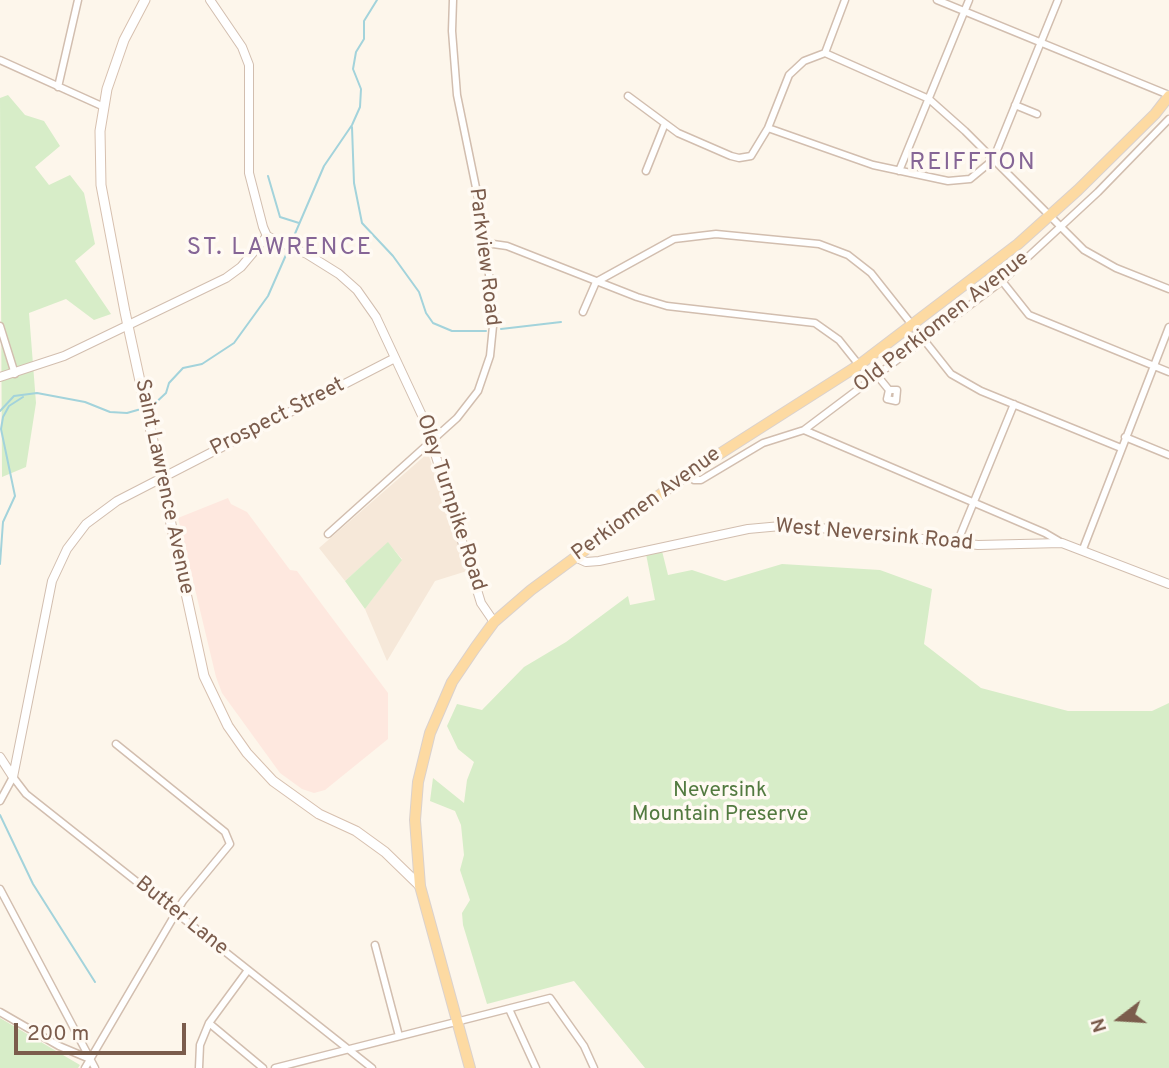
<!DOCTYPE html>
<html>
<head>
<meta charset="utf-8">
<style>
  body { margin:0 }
  #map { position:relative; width:1169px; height:1068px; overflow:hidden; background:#fdf6eb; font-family:Overpass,sans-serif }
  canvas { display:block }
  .north { position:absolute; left:1085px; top:984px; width:70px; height:70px; -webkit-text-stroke:5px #fffaf3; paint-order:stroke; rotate:253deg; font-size:19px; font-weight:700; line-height:28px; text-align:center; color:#7b5c4c }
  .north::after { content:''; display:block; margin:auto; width:24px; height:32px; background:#7b5c4c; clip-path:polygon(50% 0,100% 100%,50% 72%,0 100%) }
  .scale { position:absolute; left:14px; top:1023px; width:172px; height:32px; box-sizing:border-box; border:4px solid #7b5c4c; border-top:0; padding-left:9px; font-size:21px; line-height:24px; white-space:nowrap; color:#7b5c4c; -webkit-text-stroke:5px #fffaf3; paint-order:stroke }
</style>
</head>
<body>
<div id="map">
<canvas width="1169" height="1068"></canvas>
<div class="north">N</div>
<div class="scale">200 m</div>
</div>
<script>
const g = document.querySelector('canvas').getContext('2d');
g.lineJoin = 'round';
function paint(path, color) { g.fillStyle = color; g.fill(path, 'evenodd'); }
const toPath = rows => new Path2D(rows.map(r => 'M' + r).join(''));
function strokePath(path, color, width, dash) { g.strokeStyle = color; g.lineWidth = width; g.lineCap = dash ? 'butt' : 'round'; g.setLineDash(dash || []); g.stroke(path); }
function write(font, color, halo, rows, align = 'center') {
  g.font = font + ' Overpass,sans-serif'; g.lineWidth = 7; g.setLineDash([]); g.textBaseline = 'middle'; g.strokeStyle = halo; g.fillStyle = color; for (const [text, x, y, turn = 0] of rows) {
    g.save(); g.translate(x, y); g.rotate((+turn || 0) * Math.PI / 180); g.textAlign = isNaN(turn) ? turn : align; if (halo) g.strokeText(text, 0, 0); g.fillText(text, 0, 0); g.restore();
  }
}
paint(toPath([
  [428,453,467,571,435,581,387,661,365,609,402,559,388,543,345,581,319,548]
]), '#f6e8d9');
paint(toPath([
  [228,498,231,504,247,512,290,570,297,571,388,693,388,739,325,790,314,793,302,789,280,773,222,693,216,677,178,518]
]), '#fee8df');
paint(toPath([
  [8,95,25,115,44,121,60,146,35,167,49,185,70,175,84,193,95,244,75,261,111,314,94,320,66,299,29,313,36,403,26,467,2,477,0,98],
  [388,542,402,560,365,609,345,581],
  [662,551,668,575,692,570,725,581,782,564,880,570,932,589,924,644,981,688,1068,711,1152,711,1169,703,1169,1068,645,1068,574,981,487,1004,463,925,462,913,470,900,460,870,464,855,461,825,455,811,430,801,433,778,464,803,467,780,474,762,458,749,447,726,457,704,482,710,524,667,566,642,628,596,630,605,655,600,646,554],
  [0,1018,80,1065,78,1068,0,1068]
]), '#d7edc8');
strokePath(toPath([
  [352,127,354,183,362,223,393,256,419,292,426,313,433,323,452,331,486,331],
  [268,176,280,217,299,223],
  [291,243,324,166,352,125,360,107,361,89,353,69,356,52,364,39,364,21,377,0],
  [501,329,561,322],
  [150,408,166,393,169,383,183,368,202,364,234,343,268,296,289,248],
  [0,411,14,396,37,393,85,402,110,412,127,413,141,409],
  [0,564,3,522,15,496,1,429,3,417,9,406,23,397],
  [0,815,33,884,95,982]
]), '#a3d3db', 2);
const minor = toPath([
  [937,0,1169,95],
  [825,53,929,99,965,131,1084,250,1116,268,1169,289],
  [0,60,104,107],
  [58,87,78,0],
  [628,96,678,133,731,156,739,158,751,156,768,128,789,75,804,61,825,53,845,0],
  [1015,105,1037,114],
  [768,128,873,165,948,181,970,179,993,160,1058,0],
  [646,171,664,126],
  [899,171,969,0],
  [486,243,507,246,637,297,667,306,815,323,839,340,859,365],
  [1002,281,1029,315,1169,372],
  [583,312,596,282,674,239,716,234,819,244,848,255,871,273,951,374,981,391,1121,448],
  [0,326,15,374],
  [876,374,889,390,897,390,896,401,887,399,889,390],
  [804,430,1045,533,1062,543],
  [1125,437,1169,455],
  [688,474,694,480,701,480,763,443,804,430,1002,281,1098,192,1169,119],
  [328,534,457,418,478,391,490,356,494,316,482,217,457,95,452,31,453,0],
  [957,543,1014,404],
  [1083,549,1169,327],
  [0,801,13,777,26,794,372,1068],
  [0,889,95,1068],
  [375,945,399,1036],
  [509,1009,536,1068],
  [0,1012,59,1046,90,1059],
  [209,1023,263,1068],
  [85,1068,183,901,230,844,225,832,116,744],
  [199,1068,200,1045,209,1023,248,970],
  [275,1068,550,998,584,1046,594,1068]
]);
const tertiary = toPath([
  [210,0,242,47,249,65,249,173,263,227,267,236,307,254,339,274,357,290,376,317,426,424,481,603,494,622],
  [0,377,64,356,226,278,241,267,267,236],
  [575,557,586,562,599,561,748,529,792,525,978,545,1062,543,1169,584],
  [0,757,13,777],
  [13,777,52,581,67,549,86,524,117,501,395,358]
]);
const secondary = toPath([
  [145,0,124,40,107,89,100,131,101,185,125,312,204,676,228,726,247,753,273,781,319,814,356,831,385,852,420,886]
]);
const primary = toPath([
  [470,1068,420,886,415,820,418,782,430,733,452,682,475,648,494,622,531,590,688,474,859,365,1018,244,1078,190,1155,114,1169,96]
]);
strokePath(minor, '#d2beaf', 9);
strokePath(tertiary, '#d2beaf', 10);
strokePath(secondary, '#d7c0af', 11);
strokePath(primary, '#dad1cd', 12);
strokePath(minor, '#fff', 6);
strokePath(tertiary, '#fff', 8);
strokePath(secondary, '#fff', 9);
strokePath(primary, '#fddaa2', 10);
write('21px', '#7b5c4c', '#fffaf3', [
  ["Parkview Road",483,257,83],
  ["Old Perkiomen Avenue",942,323,-38],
  ["Prospect Street",278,418,-27],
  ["Saint Lawrence Avenue",163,487,78],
  ["Oley Turnpike Road",450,503,72],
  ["Perkiomen Avenue",647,505,-36],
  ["West Neversink Road",874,536,5],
  ["Butter Lane",181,917,39]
]);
write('21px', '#527a40', '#fffaf3', [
  ["Neversink",720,792],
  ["Mountain Preserve",720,816]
]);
g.letterSpacing = '2px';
write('24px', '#856596', '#fffaf3', [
  ["REIFFTON",973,164],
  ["ST. LAWRENCE",280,249]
]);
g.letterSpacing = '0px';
</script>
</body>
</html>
